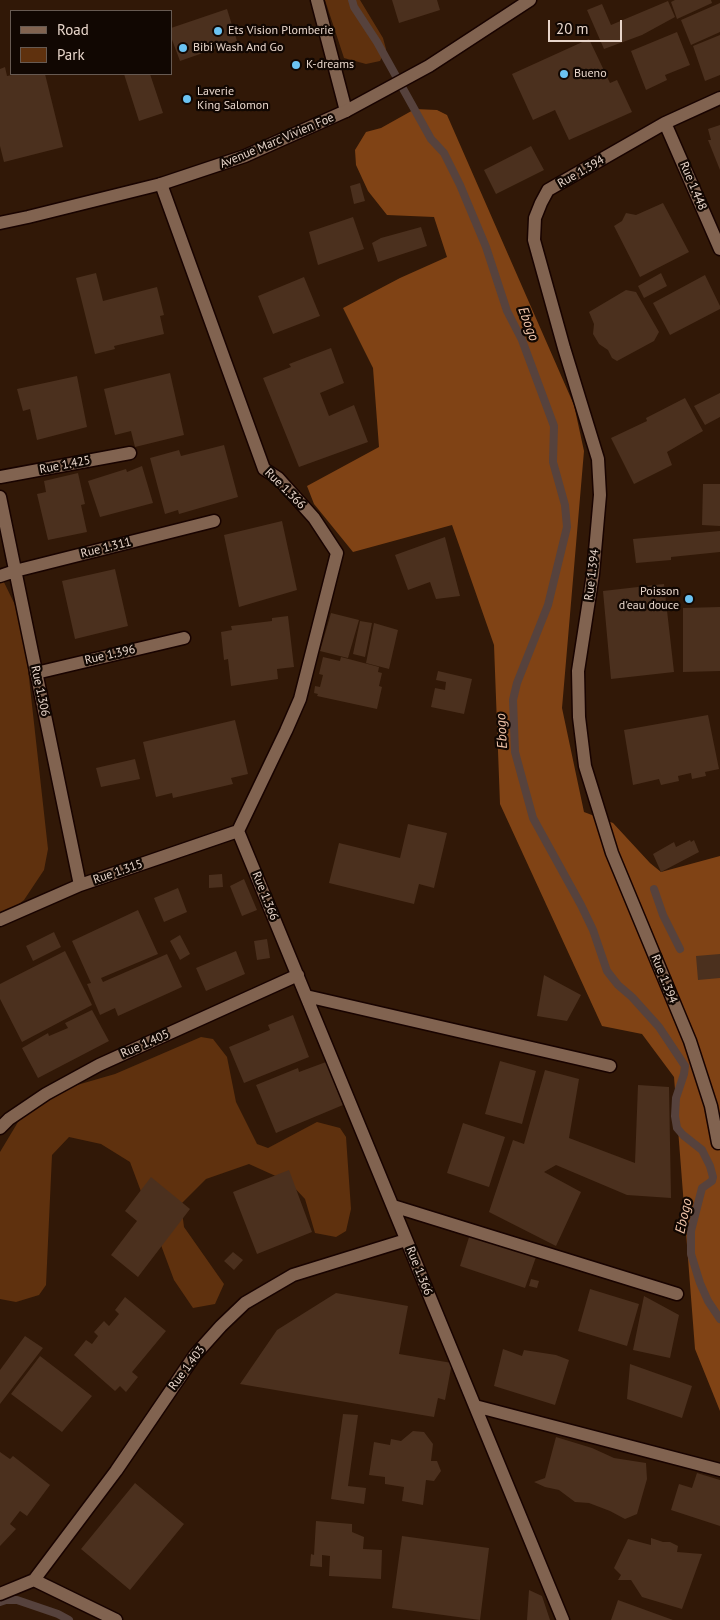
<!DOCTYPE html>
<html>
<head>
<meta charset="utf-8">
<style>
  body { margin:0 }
  #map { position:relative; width:720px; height:1620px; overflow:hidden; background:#311807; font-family:"PT Sans",sans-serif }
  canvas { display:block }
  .legend { position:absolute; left:10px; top:10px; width:162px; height:65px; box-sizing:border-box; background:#110702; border:1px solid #675a52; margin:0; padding:6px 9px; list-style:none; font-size:15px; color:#e8d6cb }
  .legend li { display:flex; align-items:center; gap:10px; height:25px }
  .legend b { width:25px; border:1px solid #675a52 }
  .scale { position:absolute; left:548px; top:20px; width:74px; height:22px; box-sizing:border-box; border:2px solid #e8d6cb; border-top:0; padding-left:6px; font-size:15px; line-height:18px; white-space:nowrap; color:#e8d6cb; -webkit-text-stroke:4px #110702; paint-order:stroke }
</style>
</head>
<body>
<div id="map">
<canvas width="720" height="1620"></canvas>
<ul class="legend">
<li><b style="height:6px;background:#816350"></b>Road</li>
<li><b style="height:14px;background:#5f310e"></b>Park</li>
</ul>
<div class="scale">20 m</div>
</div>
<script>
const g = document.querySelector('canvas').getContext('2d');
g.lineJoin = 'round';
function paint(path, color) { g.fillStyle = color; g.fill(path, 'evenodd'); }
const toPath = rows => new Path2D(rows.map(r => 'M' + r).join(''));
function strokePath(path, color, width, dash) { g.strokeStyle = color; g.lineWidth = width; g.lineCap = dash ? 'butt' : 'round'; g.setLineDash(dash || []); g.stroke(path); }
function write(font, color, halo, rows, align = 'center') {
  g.font = font + ' "PT Sans",sans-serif'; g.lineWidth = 4.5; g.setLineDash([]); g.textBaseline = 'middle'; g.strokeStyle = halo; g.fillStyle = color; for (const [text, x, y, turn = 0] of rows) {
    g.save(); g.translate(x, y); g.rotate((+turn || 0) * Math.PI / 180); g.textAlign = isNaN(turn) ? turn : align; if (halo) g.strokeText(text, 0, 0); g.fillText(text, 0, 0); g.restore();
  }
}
paint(toPath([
  [325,0,360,0,383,38,386,49,380,61,366,64,344,58],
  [0,574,17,609,24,633,48,849,44,870,24,900,5,915,0,916],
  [201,1037,213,1039,227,1057,236,1102,257,1144,268,1148,317,1122,340,1128,346,1137,351,1209,346,1231,336,1237,315,1233,305,1199,289,1182,249,1164,206,1179,181,1204,184,1227,224,1284,215,1304,193,1308,174,1280,130,1162,101,1144,69,1137,52,1155,46,1285,39,1295,16,1302,0,1299,0,1152,18,1122,46,1094,115,1074]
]), '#5f310e');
paint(toPath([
  [415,109,437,110,447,115,574,405,584,451,562,708,584,812,613,823,650,863,661,872,720,856,720,1411,695,1349,674,1077,642,1034,602,1026,500,804,494,645,452,525,353,552,314,504,307,486,379,447,373,368,343,308,400,278,447,257,434,217,387,215,368,191,356,165,355,150,366,132,381,128]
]), '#804315');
strokePath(toPath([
  [352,0,354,7,377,42,431,139,444,153,460,185,486,247,507,311,522,340,554,426,553,462,565,505,567,527,548,605,517,683,513,700,515,752,533,818,581,905,593,930,607,971,618,985,632,997,659,1027,685,1066,684,1074,676,1098,675,1116,677,1128,683,1135,702,1150,710,1166,713,1177,712,1181,702,1188,691,1231,691,1254,700,1283,708,1301,720,1319],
  [654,889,663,915,680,949],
  [0,1602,6,1600,17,1600,58,1614,69,1620]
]), '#56423d', 8);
paint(toPath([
  [392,0,437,0,440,10,399,23],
  [675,0,711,0,712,3,677,19,671,2],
  [668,1,675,17,642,35,604,49,587,10,602,4,611,25],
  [720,3,720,32,691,45,681,20],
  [227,9,237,41,180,61,171,37,171,28],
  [677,32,690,65,665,75,667,80,646,90,631,51],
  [720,35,720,75,705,81,693,46],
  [589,39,610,83,617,80,632,112,569,140,555,110,533,120,512,74],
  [5,67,7,76,17,74,45,74,63,147,4,162,0,146,0,69],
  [124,74,150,74,163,113,139,121],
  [720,125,720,170,708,140,711,140,708,129],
  [531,146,544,170,496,194,484,170],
  [360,183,365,201,354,204,350,186],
  [663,203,689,252,640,277,614,226,622,221,626,213,636,215],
  [353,217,364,249,318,265,309,232],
  [421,227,427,246,378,262,372,243,381,238],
  [96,273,103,301,157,287,164,315,160,316,164,334,114,346,115,349,95,354,76,278],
  [661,273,667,286,644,298,638,286],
  [705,275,720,306,720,309,670,335,653,303],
  [304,277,320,316,273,334,258,296],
  [626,290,636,292,659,332,654,341,617,361,612,358,608,350,599,344,593,334,594,324,589,312],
  [331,348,344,383,320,393,329,416,354,405,368,442,299,467,263,378,291,367,289,364],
  [170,373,184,435,135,447,131,431,115,435,104,389],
  [77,376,87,427,37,440,30,409,23,411,17,389],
  [720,393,720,417,705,425,694,406],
  [685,398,703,431,667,452,672,465,634,484,611,438,647,421,646,418],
  [224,445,238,497,179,514,178,510,165,514,150,458,179,450,181,456],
  [142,466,153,503,100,517,88,481,126,469,127,472],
  [78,473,85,504,81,505,87,532,48,540,37,494,46,492,44,481],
  [703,484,720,484,720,526,702,525],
  [282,521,297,590,239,607,224,535],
  [720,531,720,552,671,557,671,560,636,563,633,539],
  [445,537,460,596,436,599,430,582,408,590,395,555],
  [115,569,128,626,75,639,62,581],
  [664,584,674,672,611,679,603,591],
  [720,607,720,671,683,672,683,608],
  [331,613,359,620,348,658,320,651],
  [288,616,294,667,277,669,278,679,231,686,228,659,224,660,221,632,232,630,231,626,272,621,272,618],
  [360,621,372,623,365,657,353,654],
  [374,623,398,630,389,669,366,663],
  [323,657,340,661,341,657,379,667,378,672,382,673,379,686,382,687,377,709,317,696,318,694,314,693,315,686,320,687,323,675,319,674],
  [438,671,472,679,464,714,431,707,435,688,445,690,446,682,436,680],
  [708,715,719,769,705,772,706,776,692,779,691,773,678,776,679,781,661,785,659,779,633,785,624,730],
  [235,720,248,774,231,778,233,784,173,798,172,793,156,797,143,742],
  [135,759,140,779,101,787,96,768],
  [408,824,447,833,434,888,419,884,414,904,329,883,339,843,400,858],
  [690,840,691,842,694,840,699,852,661,872,653,854,674,842,676,847],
  [222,874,223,887,209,888,209,875],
  [244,879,257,910,242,916,230,886],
  [178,888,187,912,164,922,154,898],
  [138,910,158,954,101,978,103,982,167,954,182,987,118,1016,115,1008,100,1015,87,984,91,983,72,941],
  [54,932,61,947,33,961,26,946],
  [180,935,190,954,180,960,170,941],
  [267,939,270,958,257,960,254,941],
  [65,951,92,1005,22,1042,0,999,0,984],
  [236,951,245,974,206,991,196,968],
  [720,954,720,978,698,980,696,956],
  [544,975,581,995,567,1021,537,1016],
  [92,1010,109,1041,38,1078,22,1048,48,1033,49,1036,68,1028,65,1023],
  [293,1015,309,1057,244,1083,229,1047,270,1030,268,1025],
  [500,1061,536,1071,522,1124,485,1114],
  [326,1062,343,1105,276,1133,256,1085,298,1068,299,1072],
  [545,1070,579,1079,569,1138,635,1163,638,1085,669,1087,671,1198,627,1195,556,1165,544,1172,581,1192,556,1246,489,1212,513,1140,524,1144],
  [463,1123,505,1137,489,1187,447,1173],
  [289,1170,312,1232,257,1254,233,1192],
  [151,1177,190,1209,138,1277,111,1255,137,1221,125,1211],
  [470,1234,536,1257,525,1288,460,1266],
  [233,1252,243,1260,234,1270,224,1261],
  [531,1279,539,1281,537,1288,529,1286],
  [590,1289,639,1304,627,1346,578,1331],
  [336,1293,408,1306,399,1354,452,1363,445,1400,438,1398,434,1417,240,1384,277,1330],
  [644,1296,679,1315,670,1358,633,1350],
  [125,1297,166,1331,132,1372,138,1377,126,1392,120,1386,115,1391,74,1355,86,1340,92,1344,98,1336,94,1332,104,1321,109,1326,119,1314,115,1310],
  [25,1336,43,1348,0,1404,0,1370],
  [503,1349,522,1356,524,1350,556,1355,569,1360,555,1405,494,1386],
  [40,1356,92,1396,62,1432,11,1394],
  [630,1364,692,1386,682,1418,627,1399],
  [343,1414,358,1415,348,1486,366,1488,364,1504,331,1499],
  [413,1431,424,1432,433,1444,431,1461,437,1461,441,1471,434,1481,426,1480,423,1505,402,1501,404,1487,385,1484,385,1477,369,1475,374,1442,390,1445,391,1439,401,1441],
  [556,1437,592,1448,614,1458,646,1463,647,1479,637,1514,625,1519,610,1511,589,1503,575,1502,559,1490,545,1487,534,1482,545,1478],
  [0,1452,10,1459,13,1456,50,1485,27,1516,20,1511,10,1524,16,1529,0,1546],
  [697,1473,720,1480,720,1526,671,1510,679,1484,692,1488],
  [135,1483,184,1524,130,1590,81,1549],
  [316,1521,352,1524,352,1532,364,1537,363,1549,382,1550,381,1579,329,1576,330,1556,322,1555,322,1567,310,1566,311,1554,314,1555],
  [402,1536,489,1548,480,1620,392,1608],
  [651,1538,663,1542,670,1542,678,1546,677,1552,702,1554,682,1609,642,1597,631,1580,618,1580,621,1575,614,1568,628,1539,651,1545],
  [529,1590,542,1596,550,1620,527,1620],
  [618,1600,673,1620,611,1620]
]), '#4b301e');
const minor = toPath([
  [317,0,346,111],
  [665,123,720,249],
  [161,184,264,469,278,478,314,518,337,553,300,699,286,731,238,831,563,1620],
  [0,477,130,453],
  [0,497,80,885],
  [0,576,15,571,214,521],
  [36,673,184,638],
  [0,920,80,885,238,831],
  [306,996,610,1066],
  [0,1128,9,1119,46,1094,99,1065,298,975],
  [718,1143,711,1106,690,1041,612,853,585,766,579,717,578,671,593,574,600,495,598,459,564,348,534,240,535,218,541,203,548,190,665,123,720,98],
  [393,1206,677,1294],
  [475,1406,720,1470],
  [34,1580,116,1471,195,1355,221,1326,245,1303,293,1275,406,1240],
  [0,1594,34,1580,116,1620]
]);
const secondary = toPath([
  [0,223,28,217,161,184,245,156,346,111,429,66,530,0]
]);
strokePath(minor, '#180300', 15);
strokePath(secondary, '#180300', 15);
strokePath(minor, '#816350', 12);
strokePath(secondary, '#816350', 12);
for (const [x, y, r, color] of [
  [218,31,5,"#6bc3f2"],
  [183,48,5,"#6bc3f2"],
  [296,65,5,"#6bc3f2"],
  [564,74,5,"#6bc3f2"],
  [187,99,5,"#6bc3f2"],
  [689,599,5,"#6bc3f2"]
]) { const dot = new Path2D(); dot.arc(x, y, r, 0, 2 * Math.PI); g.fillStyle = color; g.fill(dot); strokePath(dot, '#110702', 2); }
write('12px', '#e8d6cb', '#110702', [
  ["Ets Vision Plomberie",228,31],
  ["Bibi Wash And Go",193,48],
  ["K-dreams",306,65],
  ["Bueno",574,74],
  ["Laverie",197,92],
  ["King Salomon",197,106],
  ["Poisson",679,592,"right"],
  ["d'eau douce",679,606,"right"]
], 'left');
write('12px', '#e8d6cb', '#110702', [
  ["Avenue Marc Vivien Foe",277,141,-23],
  ["Rue 1.394",581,172,-30],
  ["Rue 1.448",693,186,67],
  ["Rue 1.425",65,465,-11],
  ["Rue 1.366",285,489,45],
  ["Rue 1.311",106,548,-14],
  ["Rue 1.394",592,575,-83],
  ["Rue 1.396",110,655,-13],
  ["Rue 1.306",40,691,78],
  ["Rue 1.315",118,872,-19],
  ["Rue 1.366",265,896,68],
  ["Rue 1.394",664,979,68],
  ["Rue 1.405",145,1044,-24],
  ["Rue 1.366",419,1271,68],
  ["Rue 1.403",187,1368,-53]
]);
write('italic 14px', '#f0c4a9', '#110702', [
  ["Ebogo",528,324,69],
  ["Ebogo",502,731,-93],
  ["Ebogo",684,1216,-78]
]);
</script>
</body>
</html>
